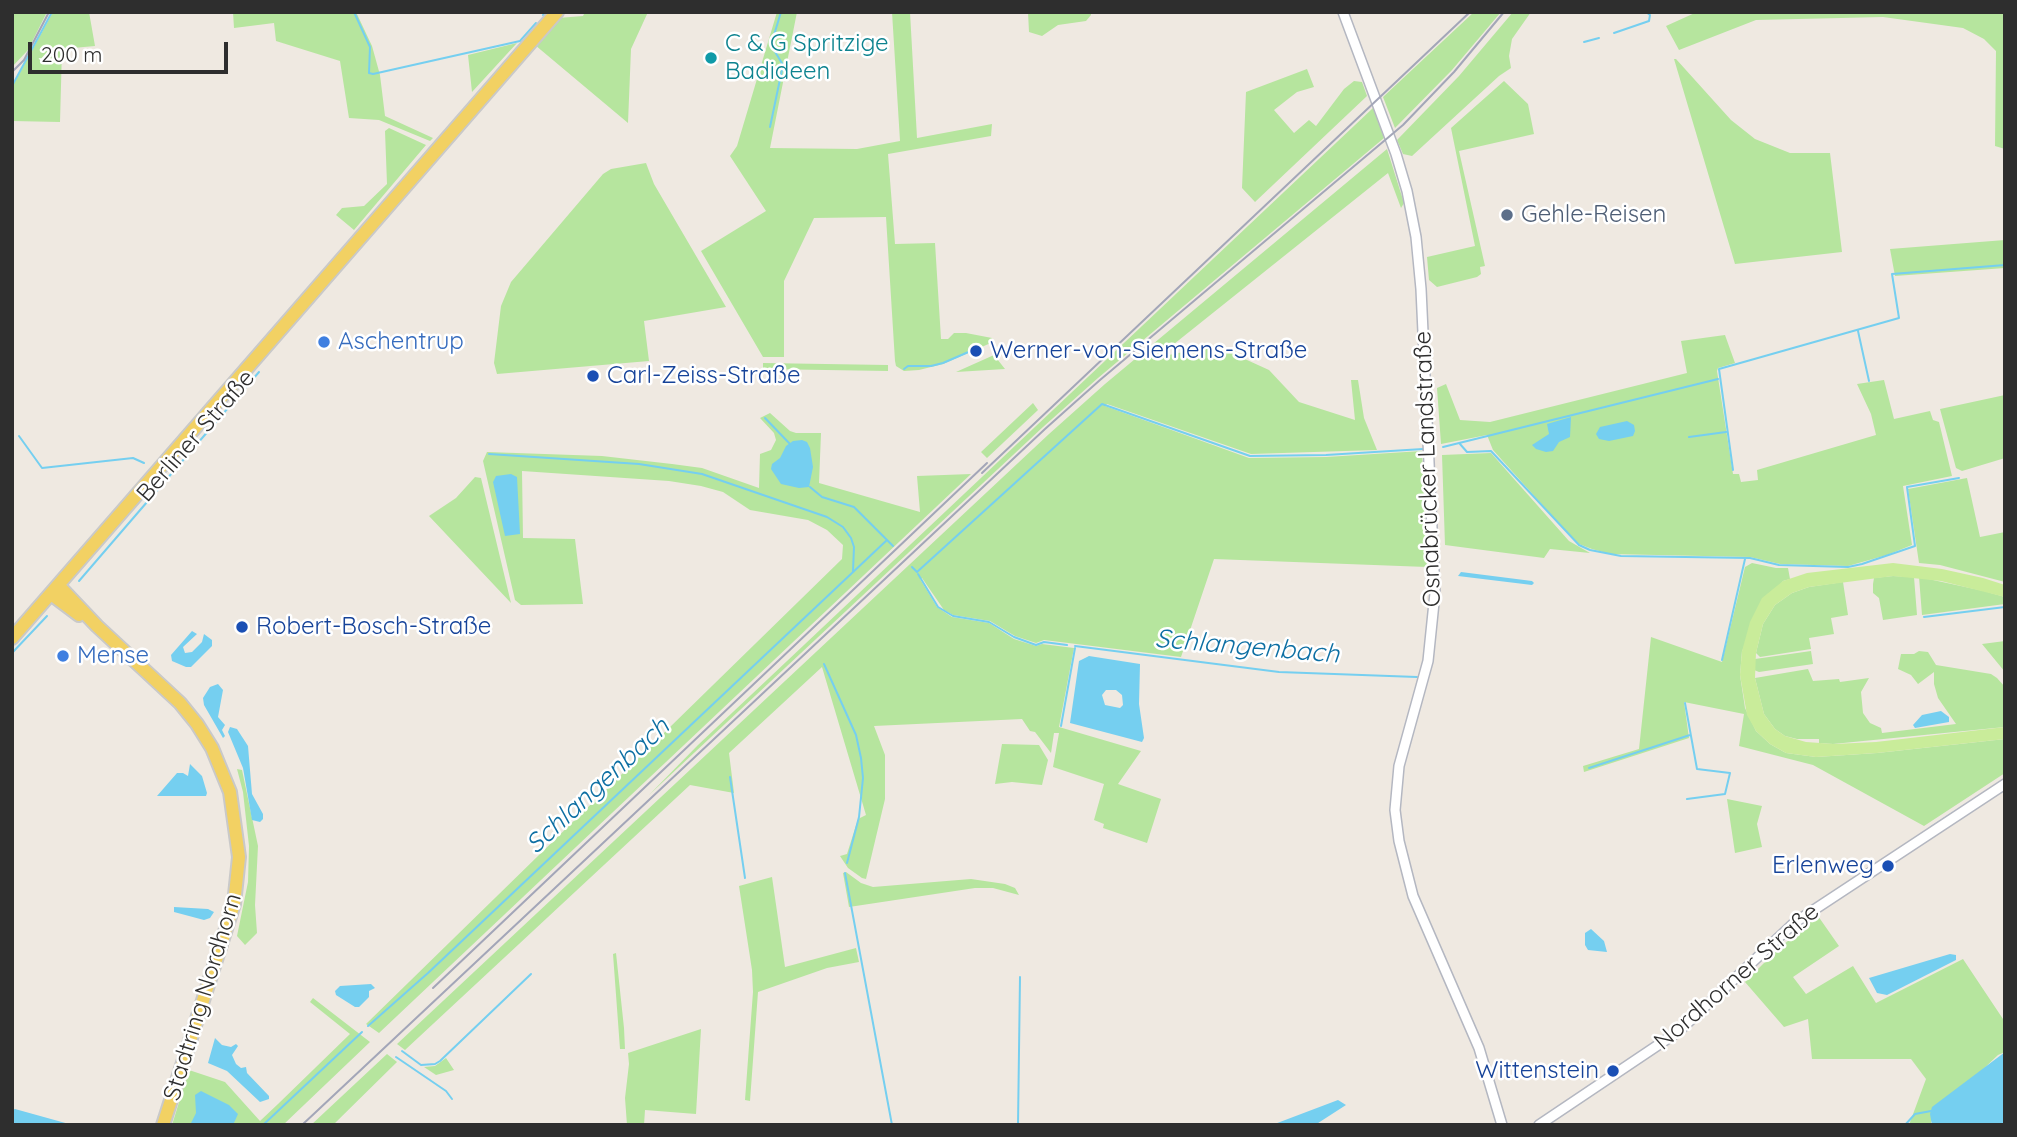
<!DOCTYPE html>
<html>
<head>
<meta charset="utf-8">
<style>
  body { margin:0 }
  #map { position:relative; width:2017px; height:1137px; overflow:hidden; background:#efe9e1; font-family:Quicksand,sans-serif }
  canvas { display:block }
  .frame { position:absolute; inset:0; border:14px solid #2e2e2e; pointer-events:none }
  .scale { position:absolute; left:28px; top:42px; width:200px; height:32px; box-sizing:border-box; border:4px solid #2e2e2e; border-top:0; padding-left:9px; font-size:21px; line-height:24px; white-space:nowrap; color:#2e2e2e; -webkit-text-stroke:5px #fff; paint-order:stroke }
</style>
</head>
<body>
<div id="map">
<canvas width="2017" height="1137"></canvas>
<div class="frame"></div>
<div class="scale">200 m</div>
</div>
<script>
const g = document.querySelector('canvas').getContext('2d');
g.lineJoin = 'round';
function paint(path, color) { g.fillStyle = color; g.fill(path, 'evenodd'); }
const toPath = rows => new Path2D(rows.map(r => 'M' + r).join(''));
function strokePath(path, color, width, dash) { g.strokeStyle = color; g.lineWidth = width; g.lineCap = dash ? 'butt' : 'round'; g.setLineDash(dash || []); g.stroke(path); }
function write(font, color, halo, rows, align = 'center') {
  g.font = font + ' Quicksand,sans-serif'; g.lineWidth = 5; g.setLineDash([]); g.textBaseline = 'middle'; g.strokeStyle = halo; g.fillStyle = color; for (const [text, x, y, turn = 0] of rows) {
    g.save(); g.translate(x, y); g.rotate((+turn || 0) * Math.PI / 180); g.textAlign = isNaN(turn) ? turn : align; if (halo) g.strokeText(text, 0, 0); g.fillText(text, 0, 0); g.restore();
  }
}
paint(toPath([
  [12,12,47,12,28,50,12,67],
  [53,12,89,12,95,46,62,49,60,122,12,121,12,87],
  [233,12,356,12,372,46,380,75,385,116,433,138,430,141,379,120,349,118,340,61,276,41,274,23,234,28],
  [585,12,648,12,631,49,628,123,535,45,558,18,583,16],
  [777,12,797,12,770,148,857,149,900,141,892,12,910,12,917,138,992,124,991,136,888,154,895,244,935,243,941,339,948,339,954,333,966,333,992,338,993,342,943,364,919,370,904,371,896,366,895,361,886,217,814,218,784,281,784,357,763,357,701,251,766,211,730,156,737,146],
  [1028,12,1091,12,1091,15,1086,21,1058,25,1042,36,1029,32],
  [1474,12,1501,12,1452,70,1395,128,1383,97],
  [1513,12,1531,12,1512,39,1509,56,1511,68,1499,76,1412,156,1403,154,1397,140,1459,76],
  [1697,12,2005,12,2005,149,1995,146,1996,51,1984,39,1963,28,1883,17,1756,20,1679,50,1666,26],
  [517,43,472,92,468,55],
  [1674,59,1676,59,1731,120,1755,139,1790,153,1830,153,1842,252,1735,264],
  [1307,69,1314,87,1297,92,1274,110,1294,133,1309,120,1316,126,1344,89,1354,81,1362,82,1367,96,1255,202,1242,188,1246,92],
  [1504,81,1528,104,1534,134,1459,151,1485,266,1480,267,1481,274,1477,277,1437,287,1429,280,1427,257,1475,246,1451,128],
  [1373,108,1384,138,1098,378,1043,427,649,795,698,745],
  [389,128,426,145,354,230,336,215,342,208,364,206,387,184,385,131],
  [1387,149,1404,203,1401,208,1388,173,1164,352,1164,356,1207,347,1225,350,1269,370,1299,402,1355,420,1351,380,1358,380,1364,418,1377,450,1251,454,1107,404,1105,406,1249,458,1326,457,1422,451,1427,567,1214,559,1181,657,1044,640,1036,643,1015,636,990,621,953,615,944,610,922,578,920,579,937,607,952,617,989,623,1014,639,1036,646,1042,644,1074,648,1059,727,1141,751,1118,784,1161,799,1147,843,1103,828,1104,824,1094,820,1104,784,1053,767,1059,733,1054,733,1051,753,1035,732,1030,731,1022,719,874,726,885,755,885,799,866,879,862,878,848,868,840,856,847,854,858,819,866,815,822,667,729,753,734,793,690,785,405,1050,397,1044,1049,434,1105,384],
  [646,163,654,184,726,307,644,321,649,361,497,374,494,363,501,306,511,282,603,174,611,169],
  [2005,240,2005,268,1895,276,1890,249],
  [1725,335,1735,363,1718,368,1717,371,1733,474,1739,474,1741,482,1758,480,1757,470,1876,435,1871,414,1857,384,1884,380,1894,419,1930,411,1933,420,1939,422,1952,476,1903,486,1912,545,1887,555,1848,566,1780,564,1750,557,1610,554,1592,549,1579,544,1572,538,1493,450,1487,435,1441,444,1437,388,1446,384,1460,420,1490,422,1687,373,1681,341],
  [994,355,1005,369,956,372],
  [763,363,888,365,888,371,763,369],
  [2005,395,2005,458,1962,471,1956,468,1940,409],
  [1033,403,1038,410,987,458,981,452],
  [770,413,790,431,796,433,821,433,819,483,920,512,917,476,971,474,379,1033,366,1024,842,559,843,545,827,530,808,520,750,510,723,492,701,486,669,481,522,471,523,538,575,539,583,604,521,605,515,600,483,461,487,452,602,456,672,464,702,468,759,488,760,454,771,450,776,440,774,433,760,418],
  [1491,453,1569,541,1590,553,1550,549,1544,558,1445,545,1442,455],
  [475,477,481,478,511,603,429,516,456,498],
  [1967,478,1980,537,2005,532,2005,582,1940,565,1919,563,1908,489],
  [1752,563,1776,568,1788,568,1790,579,1783,581,1742,651,1740,675,1745,708,1756,731,1770,744,1786,753,1816,757,1877,753,2005,739,2005,773,1924,826,1813,765,1739,746,1744,714,1684,702,1689,738,1584,772,1583,766,1639,749,1651,637,1722,662,1745,567],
  [1893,576,1914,577,1917,615,1883,620,1879,598,1873,593,1873,584,1874,578],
  [1919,577,1984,591,2005,597,2005,604,1922,615],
  [1843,582,1848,615,1831,618,1834,634,1809,638,1811,649,1760,657,1756,653,1763,624,1775,605,1792,593,1809,587],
  [2005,641,2005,672,1982,644],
  [1811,651,1813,664,1759,672,1754,670,1755,659],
  [1919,651,1928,652,1936,665,1991,674,1997,678,2005,687,2005,727,1833,744,1819,743,1819,739,1797,739,1785,736,1775,729,1764,714,1755,678,1808,669,1813,681,1839,679,1840,682,1869,678,1861,692,1863,713,1870,723,1881,728,1882,733,1956,724,1938,698,1934,684,1934,672,1918,684,1911,675,1898,669,1901,654,1914,654],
  [1002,744,1039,745,1048,760,1042,785,1012,782,995,784],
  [237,769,242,770,258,846,255,905,257,933,245,945,237,936,248,882,249,846,243,792],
  [1727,799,1762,806,1757,824,1762,847,1735,853],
  [846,872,861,883,873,887,971,879,1005,884,1015,888,1019,895,993,888,975,888,849,907,843,873],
  [772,877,785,967,856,948,859,962,827,968,758,992,750,1101,745,1100,753,992,752,970,739,886],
  [1818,916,1839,946,1793,977,1806,994,1853,966,1876,1003,1963,959,2005,1022,2005,1052,1998,1055,1975,1077,1931,1122,1932,1125,1909,1125,1926,1079,1911,1059,1812,1059,1808,1019,1784,1027,1745,982,1777,950],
  [616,953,624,1028,625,1049,620,1049,613,954],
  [313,998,370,1042,283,1125,172,1125,189,1070,225,1082,260,1121,278,1104,350,1034,310,1002],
  [701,1029,696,1114,645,1110,644,1125,627,1125,625,1098,629,1064,628,1053],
  [387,1054,397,1062,333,1125,311,1125],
  [446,1058,454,1070,436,1075,424,1067,435,1066]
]), '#b6e59e');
paint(toPath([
  [1893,563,1942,569,1983,578,2005,585,2005,597,1941,581,1893,576,1809,587,1792,593,1775,605,1763,624,1756,653,1755,678,1764,714,1775,729,1785,736,1806,742,1834,744,1876,742,2005,727,2005,739,1877,753,1816,757,1786,753,1770,744,1756,731,1747,715,1740,675,1742,651,1750,622,1762,598,1783,581,1807,573]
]), '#c9ec9a');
paint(toPath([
  [1571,417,1570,437,1559,442,1553,451,1546,452,1536,449,1532,445,1549,434,1547,424],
  [1627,421,1634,425,1635,431,1633,436,1609,441,1599,439,1596,434,1600,427],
  [802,440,807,442,810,448,813,467,809,487,799,488,781,484,771,469,772,464,780,458,786,446,793,441],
  [511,474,517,477,520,534,505,536,493,482,496,476],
  [1461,572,1532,581,1534,583,1532,585,1458,576],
  [192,631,197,634,183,647,185,653,192,652,202,642,204,634,212,640,212,646,191,667,186,667,172,661,171,655],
  [1089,656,1140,664,1139,704,1144,738,1142,742,1070,723,1079,661],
  [1106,690,1116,690,1122,695,1123,705,1120,708,1105,705,1102,695],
  [218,684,223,690,218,717,225,725,222,730,225,736,223,738,204,705,203,698,210,687],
  [1941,711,1949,717,1949,722,1915,728,1913,725,1922,715],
  [230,727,237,729,248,746,252,794,263,814,263,819,260,822,252,820,243,768,228,732],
  [190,764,202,776,207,793,206,796,157,796,177,773,183,773,188,776],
  [174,907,208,909,214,912,210,918,204,920,174,912],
  [1591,929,1604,941,1607,952,1588,950,1585,945,1585,933],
  [1950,954,1956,955,1956,960,1887,995,1877,993,1869,978],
  [371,984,375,988,369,991,369,997,359,1007,355,1007,336,995,335,991,340,986],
  [215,1038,222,1045,231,1047,236,1044,238,1046,232,1055,236,1064,241,1068,246,1067,247,1073,269,1096,269,1099,260,1102,227,1071,208,1063],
  [2005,1052,2005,1125,1932,1125,1930,1114,1932,1107],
  [201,1091,229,1105,238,1114,233,1125,190,1125,196,1113,195,1095],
  [1338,1100,1346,1105,1315,1125,1272,1125],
  [15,1109,69,1124,71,1125,15,1125,12,1123,12,1110]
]), '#75cff0');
strokePath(toPath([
  [354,12,370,47,369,73,373,74,520,41,536,23],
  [543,15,546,12],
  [1614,33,1649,21,1650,15,1646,12],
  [1584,42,1599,38],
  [12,86,52,12],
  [770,127,783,65,771,45,781,12],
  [1858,331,1869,381],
  [904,369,908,366,931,366,943,363,980,347],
  [765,418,790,444],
  [19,436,42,468,133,458,144,463],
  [1689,437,1726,432],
  [1460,444,1467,452,1491,451,1579,545,1590,550,1621,556,1750,558,1779,565,1848,567,1862,564,1915,546,1907,487,1959,478],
  [1443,447,1718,379],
  [489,454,639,464,702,474,827,517,843,527,851,538,854,547,853,571],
  [1733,470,1719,369,1899,318,1892,274,2005,265],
  [810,487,822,497,854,507,893,546],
  [912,567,917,572,1102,404,1250,456,1326,455,1423,449],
  [918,574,938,607,953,616,989,622,1014,637,1036,645,1044,642,1067,645],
  [79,581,259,372],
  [1924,617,2005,607],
  [1075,646,1279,672,1417,677],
  [12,653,47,616],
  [1722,660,1745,559],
  [824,664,856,735,861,758,863,778,859,817,847,863],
  [1685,703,1697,769,1730,773,1725,794,1687,799],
  [1061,726,1075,648],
  [1589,768,1690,735],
  [730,777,745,878],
  [1931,827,2005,779],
  [845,873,892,1125],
  [368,1026,428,973,887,540],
  [402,1051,421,1065,435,1064,440,1061,531,974],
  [396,1057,446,1091,452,1099],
  [263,1125,362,1032],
  [1018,1125,1020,977],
  [1905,1125,1915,1114,1931,1111]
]), '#75cff0', 2);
const minor = toPath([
  [1343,12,1396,154,1407,191,1416,237,1421,289,1435,593,1428,661,1399,766,1395,810,1399,841,1413,896,1479,1048,1502,1125],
  [1539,1125,1679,1031,1794,923,2005,784]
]);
const major = toPath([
  [59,586,97,626,180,703,197,724,212,748,230,792,239,857,234,904,163,1125],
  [51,594,79,615],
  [12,638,557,12]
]);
strokePath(minor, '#b4b7c1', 12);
strokePath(major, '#c9c9c9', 16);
strokePath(minor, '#fff', 9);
strokePath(major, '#f2d163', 12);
strokePath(toPath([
  [12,72,24,60,49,12],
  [982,473,1470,12],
  [433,988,987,463],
  [302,1125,1045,429,1100,380,1403,125,1454,72,1504,12]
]), '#a3a6b8', 2);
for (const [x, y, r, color] of [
  [711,58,7,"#0f9aa8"],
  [1507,215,7,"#5c6f8a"],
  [324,342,7,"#3f7fe0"],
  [976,351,7,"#1a4fb4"],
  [593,376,7,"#1a4fb4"],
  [242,627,7,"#1a4fb4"],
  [63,656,7,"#3f7fe0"],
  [1888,866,7,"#1a4fb4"],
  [1613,1071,7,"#1a4fb4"]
]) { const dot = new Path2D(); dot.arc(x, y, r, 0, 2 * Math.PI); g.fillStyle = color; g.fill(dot); strokePath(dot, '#fff', 2.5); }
write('24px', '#0d838f', '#fff', [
  ["C & G Spritzige",725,44],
  ["Badideen",725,72]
], 'left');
write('24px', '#4e5e75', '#fff', [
  ["Gehle-Reisen",1521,215]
], 'left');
write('24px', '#366cbe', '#fff', [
  ["Aschentrup",338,342],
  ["Mense",77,656]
], 'left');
write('24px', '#164399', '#fff', [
  ["Werner-von-Siemens-Straße",990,351],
  ["Carl-Zeiss-Straße",607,376],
  ["Robert-Bosch-Straße",256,627],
  ["Erlenweg",1874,866,"right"],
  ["Wittenstein",1599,1071,"right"]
], 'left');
write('24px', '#2e2e2e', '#fff', [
  ["Berliner Straße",196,436,-49],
  ["Osnabrücker Landstraße",1428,469,-92],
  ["Nordhorner Straße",1737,977,-41],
  ["Stadtring Nordhorn",203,997,-73]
]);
write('italic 26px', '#0d6fa3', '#fff', [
  ["Schlangenbach",1247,647,5],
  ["Schlangenbach",598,786,-43]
]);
</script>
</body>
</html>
